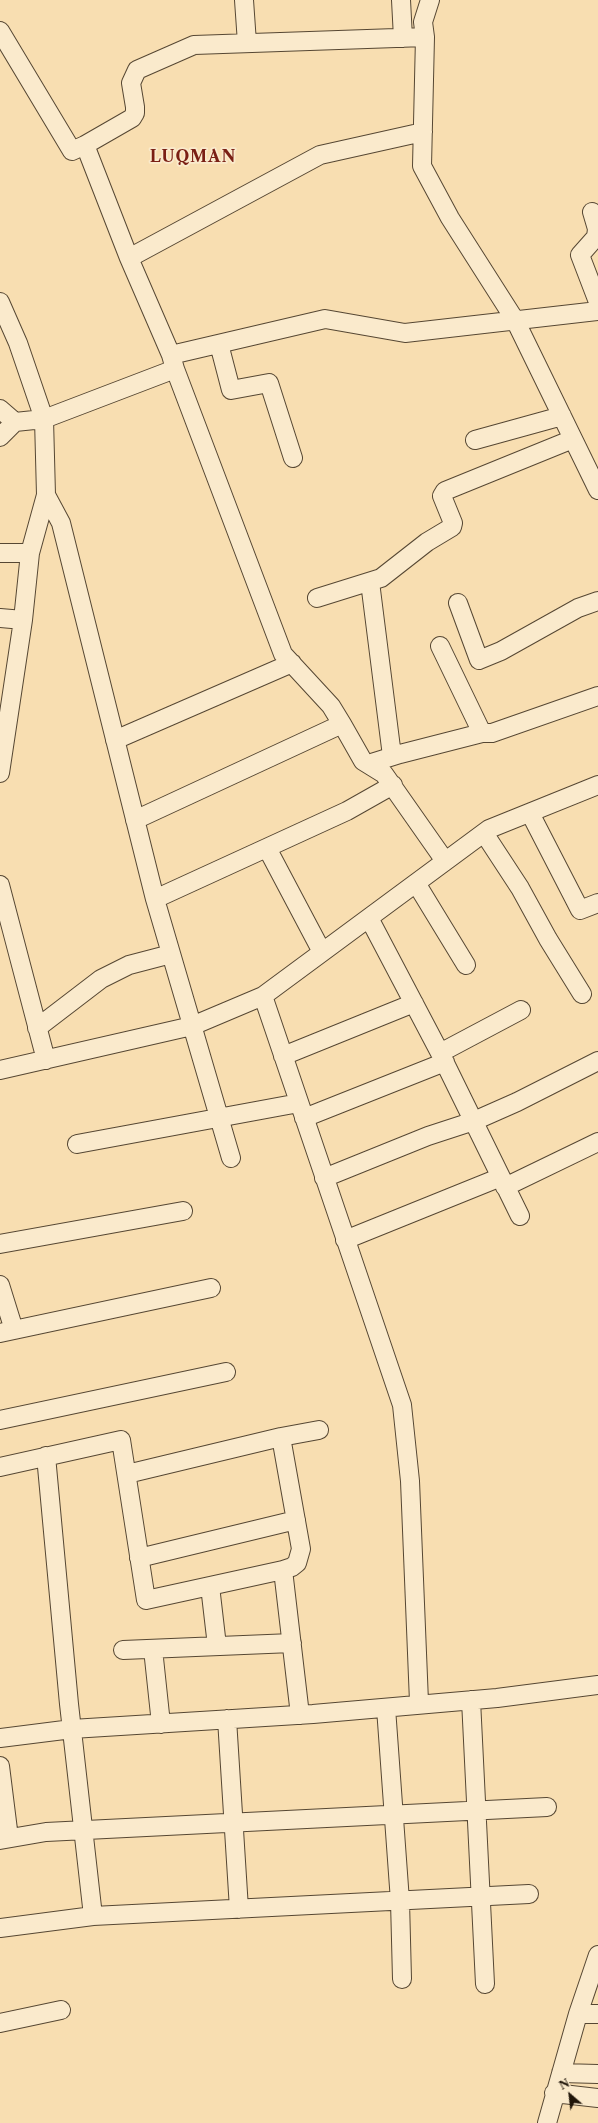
<!DOCTYPE html>
<html>
<head>
<meta charset="utf-8">
<style>
  body { margin:0 }
  #map { position:relative; width:598px; height:2123px; overflow:hidden; background:#f8deb1; font-family:"Libre Caslon Text",serif }
  canvas { display:block }
  .north { position:absolute; left:550px; top:2075px; width:40px; height:40px; -webkit-text-stroke:3px #faeacc; paint-order:stroke; rotate:332deg; font-size:11px; font-weight:700; line-height:16px; text-align:center; color:#201509 }
  .north::after { content:''; display:block; margin:auto; width:14px; height:18px; background:#201509; clip-path:polygon(50% 0,100% 100%,50% 72%,0 100%) }
</style>
</head>
<body>
<div id="map">
<canvas width="598" height="2123"></canvas>
<div class="north">N</div>
</div>
<script>
const g = document.querySelector('canvas').getContext('2d');
g.lineJoin = 'round';
const toPath = rows => new Path2D(rows.map(r => 'M' + r).join(''));
function strokePath(path, color, width, dash) { g.strokeStyle = color; g.lineWidth = width; g.lineCap = dash ? 'butt' : 'round'; g.setLineDash(dash || []); g.stroke(path); }
function write(font, color, halo, rows, align = 'center') {
  g.font = font + ' "Libre Caslon Text",serif'; g.lineWidth = 3.5; g.setLineDash([]); g.textBaseline = 'middle'; g.strokeStyle = halo; g.fillStyle = color; for (const [text, x, y, turn = 0] of rows) {
    g.save(); g.translate(x, y); g.rotate((+turn || 0) * Math.PI / 180); g.textAlign = isNaN(turn) ? turn : align; if (halo) g.strokeText(text, 0, 0); g.fillText(text, 0, 0); g.restore();
  }
}
const minor = toPath([
  [244,0,247,43],
  [401,0,403,38],
  [430,0,423,22,425,37,422,166,450,218,515,320,598,490],
  [0,31,72,151,85,145],
  [592,212,597,229,596,237,580,255,598,302],
  [129,258,85,145,132,118,135,113,135,107,131,83,137,70,194,45,425,37],
  [0,302,18,343,44,419,15,422,0,409],
  [219,344,231,390,269,383,293,458],
  [171,355,129,258,320,155,423,132],
  [0,437,15,422],
  [475,440,562,416],
  [46,495,44,419,175,369],
  [0,553,30,553,46,495,61,523,155,899,231,1158],
  [370,582,392,756],
  [317,598,381,578,427,542,452,527,453,523,442,496,445,491,573,439],
  [458,603,479,660,501,651,578,608,598,601],
  [0,618,23,620],
  [440,646,482,733],
  [342,724,363,761,384,774,445,861],
  [115,740,292,663],
  [368,764,400,754,482,733,492,733,598,696],
  [0,773,23,620,30,553],
  [530,813,580,910,598,903],
  [135,820,342,724,331,706,283,654,175,369,171,355,325,319,405,333,598,311],
  [484,833,520,888,548,939,582,994],
  [267,848,322,952],
  [416,883,466,965],
  [0,885,46,1060],
  [155,899,347,811,393,785],
  [369,918,440,1053,520,1216],
  [263,996,402,1405,410,1481,419,1702],
  [37,1028,101,979,129,965,171,954],
  [440,1053,521,1010],
  [283,1056,414,1003],
  [0,1070,192,1026,263,996,489,829,598,785],
  [304,1118,445,1062],
  [77,1144,299,1103],
  [324,1178,428,1136,474,1121,517,1102,598,1061],
  [505,1187,598,1142],
  [345,1240,501,1177],
  [0,1244,183,1211],
  [0,1285,14,1330],
  [0,1333,211,1288],
  [0,1420,226,1372],
  [46,1456,69,1704,93,1916],
  [0,1467,121,1440,146,1600,283,1570,292,1567,297,1563,301,1549,281,1437],
  [127,1474,281,1437,319,1430],
  [139,1558,296,1520],
  [283,1570,300,1715],
  [210,1586,217,1646],
  [153,1649,161,1724],
  [123,1650,292,1643],
  [471,1700,485,1984],
  [386,1708,400,1901,402,1979],
  [227,1719,239,1909],
  [0,1738,72,1729,313,1714,497,1698,598,1685],
  [0,1766,9,1838],
  [0,1840,46,1832,547,1807],
  [0,1928,93,1916,529,1894],
  [578,2014,598,2014],
  [0,2023,61,2010],
  [561,2073,598,2074],
  [554,2093,598,2098],
  [547,2123,578,2014,598,1955]
]);
strokePath(minor, '#564733', 20);
strokePath(minor, '#faeacc', 18);
g.letterSpacing = '1px';
write('bold 16px', '#7a1f14', '#faeacc', [
  ["LUQMAN",193,157]
]);
g.letterSpacing = '0px';
</script>
</body>
</html>
